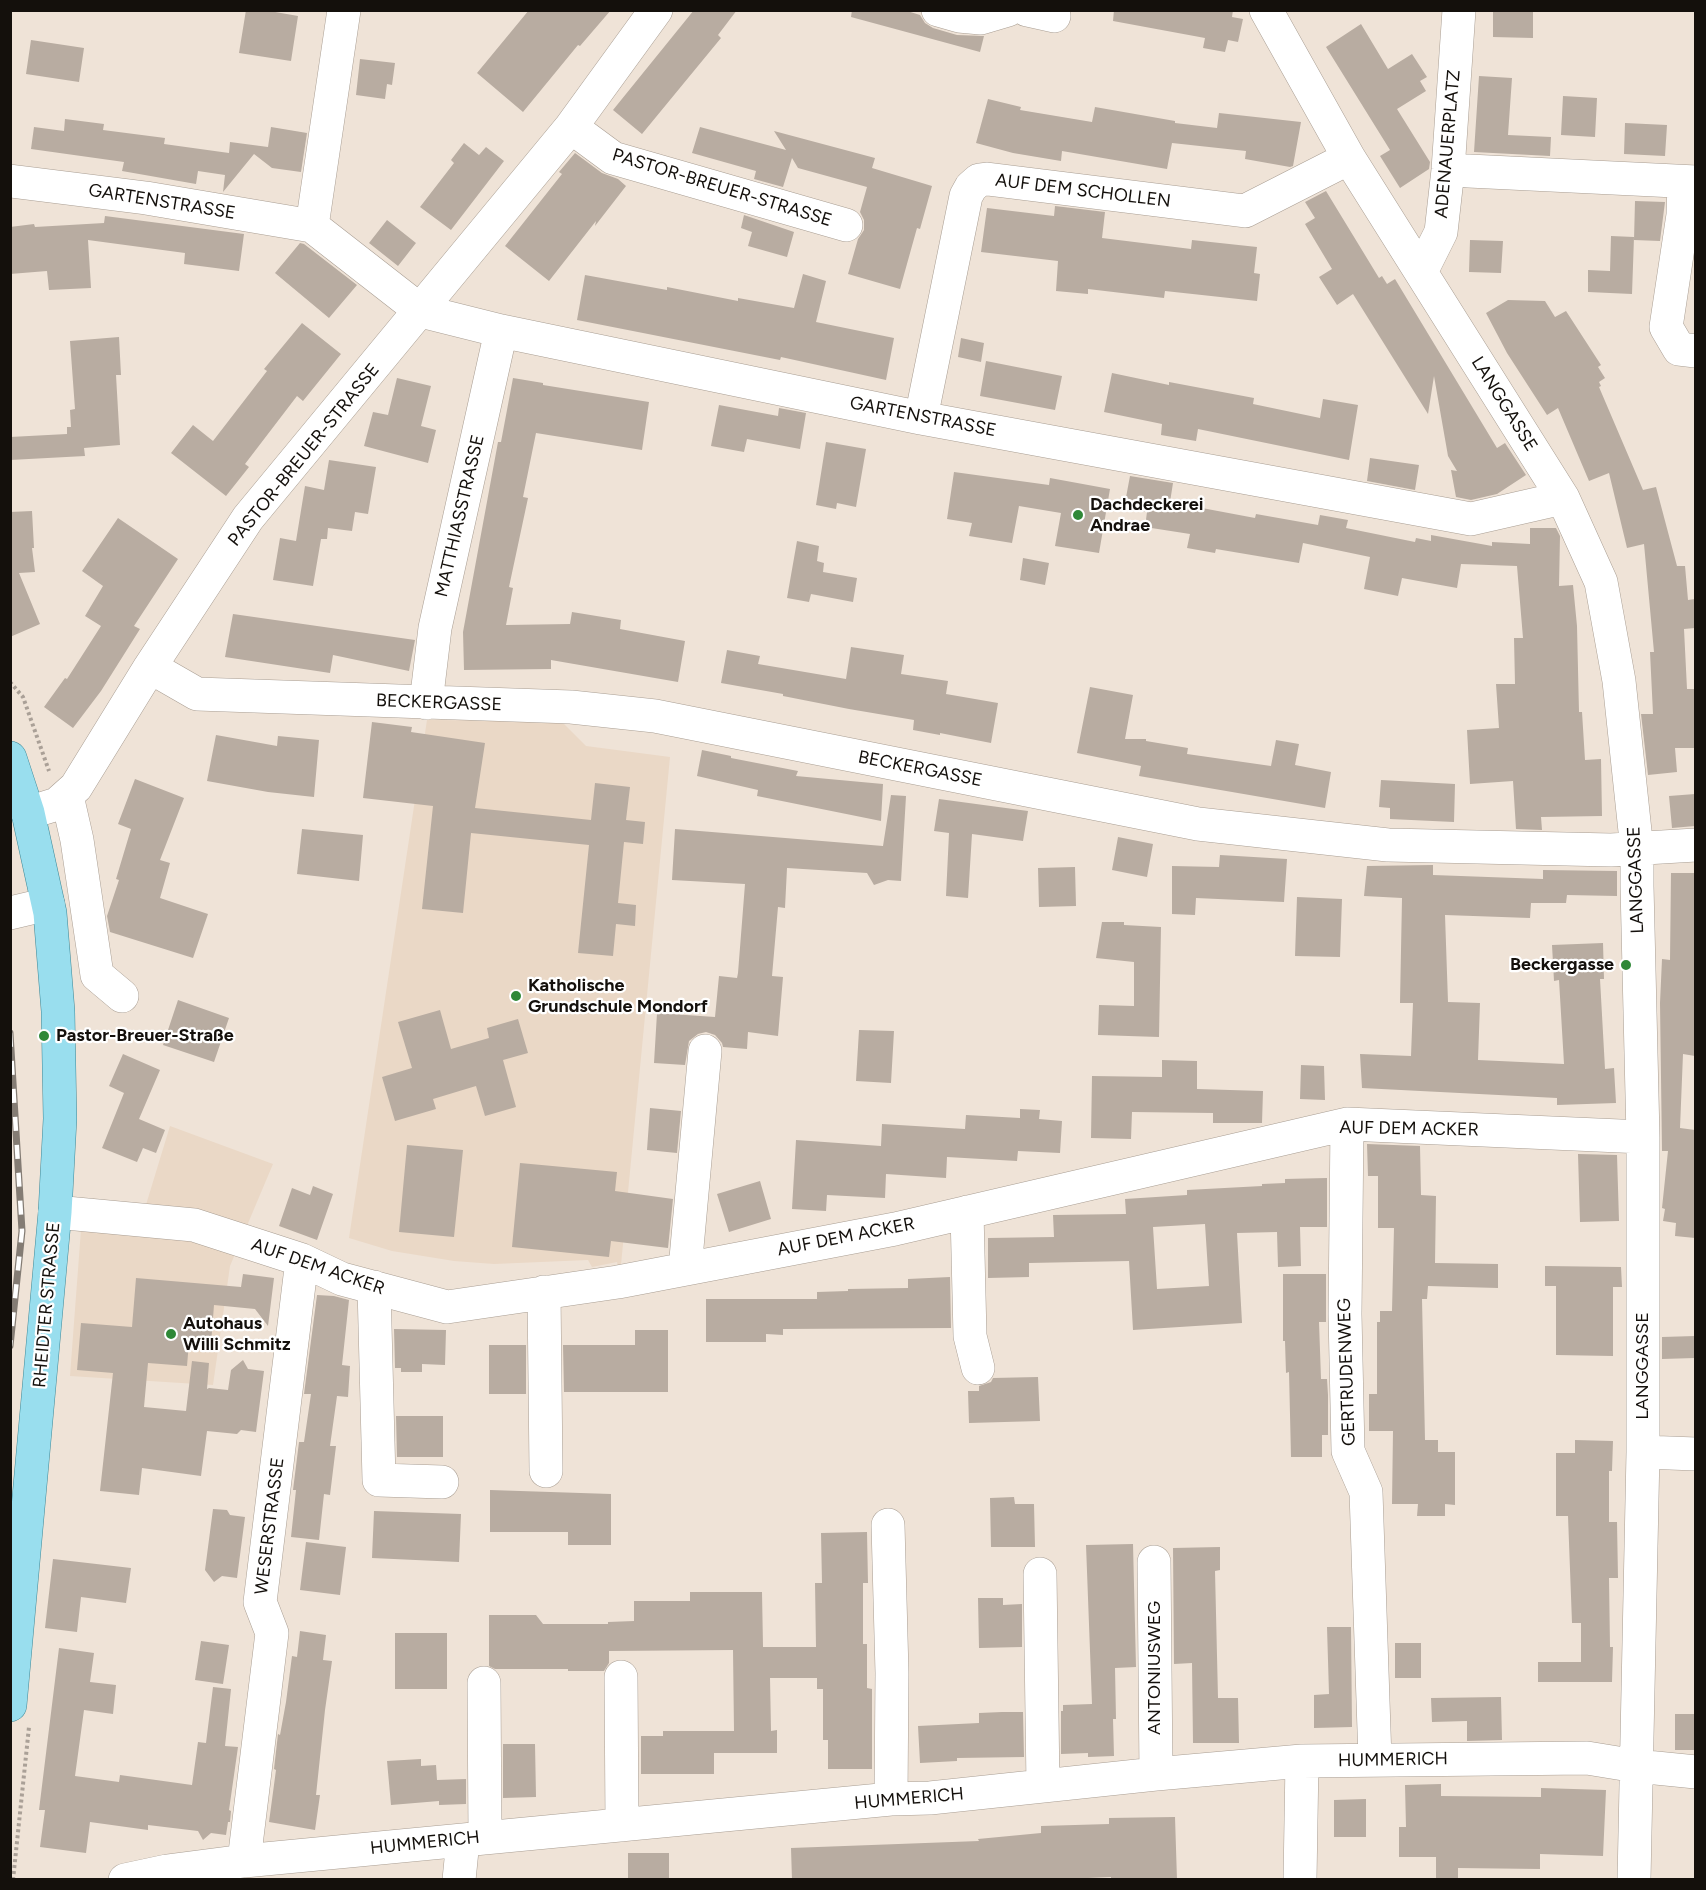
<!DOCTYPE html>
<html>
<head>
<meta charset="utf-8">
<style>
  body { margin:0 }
  #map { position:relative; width:1706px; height:1890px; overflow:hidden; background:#efe3d7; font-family:Figtree,sans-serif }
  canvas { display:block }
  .frame { position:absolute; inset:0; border:12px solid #14100c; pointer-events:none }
</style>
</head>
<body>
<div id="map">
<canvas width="1706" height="1890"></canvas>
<div class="frame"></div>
</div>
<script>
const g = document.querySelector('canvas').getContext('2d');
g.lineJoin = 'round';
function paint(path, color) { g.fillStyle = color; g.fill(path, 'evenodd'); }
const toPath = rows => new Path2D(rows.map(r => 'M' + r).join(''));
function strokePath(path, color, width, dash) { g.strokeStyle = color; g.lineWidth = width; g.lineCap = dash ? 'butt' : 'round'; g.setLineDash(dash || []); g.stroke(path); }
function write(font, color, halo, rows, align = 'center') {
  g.font = font + ' Figtree,sans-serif'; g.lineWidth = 4.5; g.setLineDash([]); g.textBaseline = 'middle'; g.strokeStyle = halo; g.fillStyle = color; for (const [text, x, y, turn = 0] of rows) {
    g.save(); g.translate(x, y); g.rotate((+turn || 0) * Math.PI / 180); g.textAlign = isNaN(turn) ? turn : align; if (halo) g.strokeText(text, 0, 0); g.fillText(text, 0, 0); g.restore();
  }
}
paint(toPath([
  [427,720,561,721,586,746,670,757,620,1275,617,1262,592,1267,588,1260,494,1264,454,1261,392,1251,349,1238],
  [170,1126,273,1164,230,1266,213,1385,70,1376,83,1203,145,1208]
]), '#ead8c6');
paint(toPath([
  [246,10,264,10,298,16,291,61,239,53],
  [529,10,611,10,580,46,578,45,523,112,477,73],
  [694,10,737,10,718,35,721,38,642,134,613,110],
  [852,10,904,10,920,15,925,23,933,28,957,35,984,36,980,52,851,17],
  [1114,10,1233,10,1232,17,1243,19,1238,42,1228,40,1225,52,1203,48,1205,38,1113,21],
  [1493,10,1533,10,1533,38,1493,37],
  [1361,24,1388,69,1412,54,1427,77,1420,81,1426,91,1397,109,1430,162,1429,169,1400,188,1380,156,1390,150,1326,47],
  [31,40,84,48,79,82,26,74],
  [360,59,395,63,392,85,387,84,385,99,356,95],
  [1479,76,1512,78,1508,135,1551,137,1550,156,1474,152],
  [1563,96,1597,98,1595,137,1561,135],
  [988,99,1021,107,1020,110,1092,122,1095,107,1175,121,1175,123,1217,128,1219,113,1301,122,1293,166,1290,167,1245,159,1246,151,1172,143,1167,169,1062,151,1061,161,1013,153,976,143],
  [65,119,104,124,103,130,165,138,164,144,229,153,230,142,268,147,271,127,307,133,301,172,272,168,254,154,223,192,225,175,198,171,196,184,122,171,124,162,31,149,34,127,64,131],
  [1625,123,1667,125,1665,156,1624,154],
  [700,127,786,150,774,131,875,158,872,168,932,186,920,229,917,228,900,289,848,274,858,239,864,230,864,220,860,212,867,187,798,168,792,158,783,187,754,179,756,171,692,153],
  [464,143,479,155,486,147,504,161,451,230,420,207,454,163,451,160],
  [575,153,602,173,618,179,626,186,595,226,596,221,549,281,505,246,562,174,559,172],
  [1326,191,1379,278,1382,276,1387,284,1395,279,1497,448,1505,443,1526,475,1497,494,1471,500,1456,497,1451,470,1457,471,1448,456,1434,376,1428,414,1353,294,1337,305,1319,277,1332,269,1305,224,1315,218,1305,202],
  [1635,201,1665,202,1660,241,1634,240],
  [1055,206,1105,212,1102,238,1191,249,1192,240,1257,247,1254,273,1260,274,1257,301,1165,291,1164,298,1088,289,1088,294,1056,291,1058,261,981,252,987,208,1054,216],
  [744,215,794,232,787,257,748,246,752,232,741,228],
  [105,216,244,234,239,271,184,264,185,253,88,240,91,288,49,290,47,271,10,274,10,227,34,224,35,227,104,223],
  [387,220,416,243,398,266,369,243],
  [1611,236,1634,237,1632,294,1588,292,1588,270,1610,271],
  [1470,240,1503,241,1501,273,1469,272],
  [300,243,304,244,357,285,329,318,275,273],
  [803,274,826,281,816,322,894,338,886,380,781,357,780,360,577,320,585,275,667,290,667,287,738,301,738,298,794,308],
  [1508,300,1545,301,1555,317,1566,311,1601,365,1598,367,1605,378,1599,382,1601,386,1599,387,1643,490,1656,487,1677,566,1685,566,1688,600,1695,599,1695,628,1684,629,1687,689,1695,689,1695,748,1675,748,1677,772,1648,775,1641,714,1653,714,1650,652,1654,652,1644,544,1627,548,1609,473,1589,481,1558,408,1547,415,1507,353,1486,313],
  [302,323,341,354,303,401,297,396,245,464,249,467,226,496,171,453,193,425,213,441,267,371,264,369],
  [119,337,121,375,116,375,120,445,84,448,85,456,10,460,10,437,67,434,67,427,71,427,70,410,75,409,70,341],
  [961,338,984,343,981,362,958,357],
  [986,361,1062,376,1055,410,980,396],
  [1112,373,1169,385,1169,382,1254,398,1253,404,1320,418,1323,399,1358,405,1349,460,1198,429,1196,441,1161,435,1162,424,1104,412],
  [397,378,431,386,421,426,436,430,428,463,364,446,373,412,388,415],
  [513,378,543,383,543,385,649,402,642,450,536,433,523,497,528,498,509,587,513,588,506,625,570,624,572,612,621,620,620,629,685,641,678,682,551,660,551,669,464,670,463,632,498,442,501,442],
  [719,405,778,416,779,408,806,413,800,449,747,439,744,452,711,446],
  [826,442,866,449,856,507,837,503,836,509,816,505],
  [1370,458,1419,465,1415,490,1367,481],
  [329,460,376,467,368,514,355,512,352,531,328,528,327,539,321,539,313,586,273,580,280,538,296,541,305,486,324,490],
  [954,472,1049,485,1050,478,1110,489,1099,553,1055,546,1061,513,1019,506,1012,543,969,536,972,523,947,519],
  [1130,476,1173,483,1170,502,1255,518,1256,514,1318,525,1320,515,1348,520,1346,528,1415,542,1416,538,1431,541,1431,535,1492,546,1492,542,1530,544,1530,528,1556,528,1560,536,1559,586,1573,585,1577,626,1579,712,1582,712,1585,760,1601,759,1602,816,1541,817,1542,830,1516,829,1513,781,1470,784,1467,730,1499,728,1496,684,1515,684,1514,638,1523,638,1517,566,1461,564,1457,588,1402,578,1398,596,1364,589,1370,557,1303,543,1299,563,1216,549,1215,553,1187,548,1190,534,1145,527,1147,512,1124,508],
  [32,511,34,548,32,548,35,572,19,573,40,624,10,637,10,512],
  [118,518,178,559,134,626,140,629,101,691,73,728,44,707,65,678,67,679,101,626,85,616,103,586,82,571],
  [797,541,819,546,817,561,824,563,823,572,857,578,853,602,811,594,809,602,787,598],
  [1023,558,1049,563,1045,585,1020,580],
  [233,614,415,640,409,671,333,655,330,673,225,657],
  [851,647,904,655,901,674,948,681,946,694,998,703,991,743,940,733,940,735,913,730,914,720,849,709,783,696,783,694,721,683,727,650,760,656,758,664,846,679],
  [1090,687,1133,695,1125,739,1146,739,1146,741,1188,748,1187,754,1271,766,1276,740,1299,744,1295,765,1331,772,1325,808,1139,776,1141,766,1077,753],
  [372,722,412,727,411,732,485,743,475,808,591,820,595,783,630,787,626,820,645,822,643,844,624,842,618,903,636,905,635,926,616,924,613,956,578,953,589,845,471,833,463,913,422,909,433,806,363,798],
  [216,735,277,746,278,736,319,740,314,797,268,792,207,781],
  [702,750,731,756,731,758,798,771,796,776,883,784,881,821,757,796,758,790,697,776],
  [135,779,184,798,160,860,170,863,160,898,208,914,193,958,110,932,107,916,119,880,116,879,131,829,118,824],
  [1381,780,1455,784,1454,822,1390,819,1390,808,1379,807],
  [1695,794,1695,826,1672,828,1669,796],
  [891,795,906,796,901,881,888,880,874,885,867,873,787,868,785,908,778,907,772,976,783,977,778,1036,748,1032,747,1049,723,1047,722,1043,715,1035,706,1032,698,1034,689,1041,685,1065,654,1063,657,1013,715,1017,719,976,737,978,738,973,745,884,672,880,675,829,883,846],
  [939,799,1028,811,1023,841,972,834,968,898,946,896,949,833,934,831],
  [302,829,363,835,359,881,297,874],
  [1118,837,1153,844,1147,877,1112,870],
  [1220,855,1287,859,1284,902,1196,898,1195,915,1172,914,1172,866,1219,867],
  [1433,865,1433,875,1543,879,1543,870,1617,871,1617,896,1567,895,1566,903,1531,903,1530,918,1445,915,1448,1002,1480,1003,1478,1060,1564,1064,1559,980,1554,981,1552,945,1603,943,1604,979,1600,979,1605,1069,1614,1068,1616,1103,1557,1105,1557,1098,1362,1088,1360,1054,1411,1056,1413,1003,1400,1003,1402,898,1364,896,1367,866],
  [1075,867,1076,906,1039,907,1038,868],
  [1671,873,1695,873,1695,1056,1683,1054,1680,1128,1695,1130,1695,1238,1675,1236,1676,1223,1663,1221,1665,1209,1662,1208,1668,1151,1662,1151,1660,1003,1662,959,1670,960],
  [1297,897,1342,899,1340,957,1295,956],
  [1102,922,1124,922,1124,925,1161,927,1159,1037,1098,1035,1099,1005,1134,1006,1134,962,1096,958],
  [178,1000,229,1018,214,1062,163,1045],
  [440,1010,451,1049,489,1038,487,1028,518,1019,528,1053,503,1060,516,1107,485,1116,476,1086,433,1099,436,1109,395,1121,382,1077,412,1068,398,1022],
  [859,1030,894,1031,891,1083,856,1081],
  [123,1054,160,1070,139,1119,165,1130,156,1153,143,1148,137,1162,102,1148,124,1093,109,1086],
  [1162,1060,1197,1061,1197,1089,1263,1091,1262,1123,1213,1123,1213,1113,1132,1112,1131,1139,1091,1138,1092,1076,1162,1077],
  [1301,1065,1324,1066,1325,1100,1300,1099],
  [650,1108,681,1111,677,1153,647,1150],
  [1020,1109,1040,1110,1039,1119,1062,1121,1060,1153,1018,1151,1017,1161,947,1157,946,1178,886,1174,885,1198,827,1195,826,1211,792,1209,796,1140,881,1146,882,1124,965,1129,966,1115,1020,1118],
  [1367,1144,1420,1146,1421,1195,1436,1196,1435,1263,1498,1264,1498,1288,1428,1286,1427,1299,1422,1299,1425,1440,1438,1440,1438,1452,1455,1452,1455,1505,1445,1504,1445,1516,1417,1516,1418,1504,1392,1504,1393,1431,1369,1431,1369,1394,1377,1394,1377,1322,1380,1322,1380,1311,1392,1311,1394,1228,1378,1228,1378,1176,1368,1176],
  [407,1145,463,1150,454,1237,399,1232],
  [1578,1154,1617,1155,1619,1221,1580,1222],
  [520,1163,617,1172,615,1191,673,1199,668,1248,611,1241,609,1257,512,1247],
  [1327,1178,1327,1227,1300,1227,1301,1266,1278,1267,1277,1232,1237,1233,1242,1323,1133,1330,1129,1261,1029,1263,1029,1277,988,1278,988,1238,1054,1237,1053,1215,1126,1214,1125,1199,1187,1195,1187,1190,1262,1186,1262,1184,1285,1183,1285,1179],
  [1205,1224,1209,1286,1157,1289,1153,1227],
  [760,1181,771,1219,729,1232,717,1194],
  [313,1186,333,1194,317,1240,279,1226,292,1188,310,1195],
  [1545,1266,1621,1267,1622,1287,1613,1287,1613,1356,1556,1355,1556,1286,1545,1286],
  [243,1274,274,1278,268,1326,255,1309,214,1305,211,1344,189,1342,187,1366,148,1363,144,1407,186,1411,192,1361,209,1363,207,1389,209,1388,228,1390,231,1370,243,1360,248,1369,264,1371,256,1432,241,1430,237,1434,207,1431,201,1476,142,1468,139,1495,100,1491,113,1373,77,1370,81,1323,132,1327,136,1278,241,1287],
  [1283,1274,1326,1274,1326,1322,1319,1322,1321,1379,1327,1379,1328,1395,1328,1435,1322,1435,1322,1457,1291,1457,1289,1372,1286,1373,1285,1341,1283,1341],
  [950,1277,951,1328,783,1329,783,1335,766,1334,766,1342,706,1342,706,1299,817,1299,817,1292,848,1291,848,1289,908,1288,908,1279],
  [317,1295,334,1296,349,1300,342,1365,350,1366,348,1397,337,1396,330,1446,336,1446,330,1495,324,1494,319,1540,291,1537,296,1490,293,1490,299,1442,304,1442,311,1394,304,1394],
  [394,1329,446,1330,445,1365,422,1364,422,1372,401,1372,401,1368,395,1368],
  [635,1330,668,1330,668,1392,564,1392,563,1345,635,1345],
  [1695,1336,1695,1358,1662,1359,1662,1337],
  [489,1345,526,1345,526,1394,489,1394],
  [1038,1377,1040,1421,969,1423,968,1391,979,1391,979,1386,991,1382,993,1378],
  [396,1416,443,1416,443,1457,397,1457],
  [1575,1440,1613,1441,1612,1471,1609,1471,1609,1522,1617,1522,1618,1578,1609,1578,1610,1647,1613,1647,1612,1682,1538,1682,1538,1662,1581,1662,1581,1623,1572,1623,1568,1516,1556,1516,1556,1453,1575,1453],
  [490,1490,611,1494,611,1545,568,1545,568,1532,490,1532],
  [1014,1497,1015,1504,1034,1504,1035,1547,991,1547,990,1498],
  [213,1509,227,1510,230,1515,245,1517,237,1578,222,1576,214,1582,205,1570],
  [374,1511,461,1514,459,1562,372,1558],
  [867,1532,868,1583,863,1583,863,1644,867,1644,867,1688,872,1689,872,1769,828,1769,828,1740,823,1740,823,1689,817,1689,817,1678,770,1678,771,1731,777,1730,777,1753,714,1753,714,1774,641,1774,641,1736,663,1736,663,1731,734,1731,733,1650,609,1651,609,1663,604,1671,568,1671,568,1669,495,1669,489,1666,489,1615,536,1615,543,1624,608,1624,608,1622,634,1621,634,1601,690,1601,690,1592,762,1592,763,1647,816,1647,815,1583,822,1583,821,1533],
  [306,1542,346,1547,340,1595,300,1590],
  [1133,1544,1136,1667,1115,1668,1116,1719,1113,1719,1114,1756,1088,1757,1088,1753,1061,1754,1061,1711,1063,1711,1063,1705,1092,1704,1086,1545],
  [1220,1547,1220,1570,1215,1571,1218,1698,1238,1698,1239,1743,1193,1743,1192,1663,1174,1664,1173,1548],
  [53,1559,131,1568,126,1603,81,1597,77,1632,45,1628],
  [978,1598,1003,1598,1003,1605,1022,1604,1022,1647,979,1648],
  [1327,1627,1351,1627,1352,1727,1314,1728,1314,1695,1329,1694],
  [300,1631,326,1635,323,1660,332,1661,325,1710,316,1795,320,1795,315,1830,269,1822,276,1770,274,1769,278,1734,280,1735,286,1702,292,1656,297,1657],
  [395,1633,447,1633,447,1689,395,1689],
  [201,1641,229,1645,223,1684,195,1680],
  [1395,1643,1421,1643,1421,1678,1395,1678],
  [59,1648,94,1653,90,1682,116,1685,113,1714,84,1710,75,1776,119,1782,120,1775,192,1785,198,1742,206,1743,213,1687,231,1689,225,1746,238,1747,229,1810,231,1811,230,1822,228,1822,226,1835,211,1833,203,1840,198,1831,148,1825,148,1830,90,1822,86,1853,40,1847,45,1810,39,1810],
  [1501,1697,1502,1740,1467,1741,1467,1721,1432,1722,1431,1698],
  [1002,1712,1023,1712,1024,1757,957,1758,957,1761,920,1763,918,1726,979,1723,979,1713],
  [1675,1714,1695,1714,1695,1750,1675,1750],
  [503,1744,535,1744,536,1797,503,1798],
  [421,1759,421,1766,436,1765,437,1780,466,1779,466,1804,439,1805,439,1801,391,1805,387,1761],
  [1441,1784,1441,1796,1541,1797,1541,1788,1606,1790,1603,1856,1540,1854,1540,1869,1458,1868,1458,1880,1436,1880,1436,1857,1399,1857,1399,1827,1406,1827,1405,1785],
  [1366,1799,1366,1837,1334,1837,1334,1800],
  [1175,1817,1177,1880,1111,1880,1111,1877,1042,1880,792,1880,791,1848,979,1841,978,1839,1041,1833,1041,1826,1109,1824,1109,1818],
  [628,1853,669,1853,669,1880,628,1880]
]), '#b8aca1');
const minor = toPath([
  [938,10,959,16,981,18,1008,10],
  [1027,10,1054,16],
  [1266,10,1349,158,1563,498,1601,582,1619,681,1637,850,1637,886,1643,1137,1643,1452,1634,1880],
  [571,127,613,158,846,225],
  [1448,170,1696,182],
  [10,181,146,198,312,226,421,311,501,331,921,418,1471,519,1563,498],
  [1684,182,1683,215,1666,327,1679,349,1696,351],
  [312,226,344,10],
  [1421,272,1441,232,1448,170,1459,10],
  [921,418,966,196,971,187,979,180,987,179,1245,211,1349,158],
  [150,667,197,694,571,707,655,716,1198,824,1388,845,1611,850,1696,845],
  [426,703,435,628,501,331],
  [67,796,77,840,97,975,122,996],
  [28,813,57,804,76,787,150,667,248,518,571,127,656,10],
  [10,913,48,904],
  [1347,1124,1345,1314,1348,1451,1366,1492,1375,1760],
  [55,1212,194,1225,302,1260,342,1279,447,1307,618,1282,895,1229,1347,1124,1643,1137],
  [967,1212,970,1336,978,1368],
  [685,1269,705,1051],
  [374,1287,379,1480,442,1482],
  [544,1292,546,1471],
  [1643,1452,1696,1454],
  [888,1525,892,1673,891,1799],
  [1154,1562,1156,1774],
  [1040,1574,1043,1786],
  [621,1677,622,1825],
  [484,1683,485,1838],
  [244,1861,272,1633,260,1602,302,1260],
  [125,1880,167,1871,244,1861,891,1799,930,1798,1156,1774,1302,1761,1587,1758,1636,1766,1696,1772],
  [459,1880,463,1840],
  [1300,1880,1302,1761]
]);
const major = toPath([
  [10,758,28,813,50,913,58,1011,60,1119,55,1212,10,1705]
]);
strokePath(minor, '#a99e93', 34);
strokePath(major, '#3e8897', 34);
strokePath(toPath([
  [10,682,23,697,49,771],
  [13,1880,29,1727]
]), '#aaa097', 4, [3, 3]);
strokePath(minor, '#fff', 33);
strokePath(major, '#99deee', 33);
const rail = toPath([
  [10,1033,22,1231,10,1346]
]);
strokePath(rail, '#847c74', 7);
strokePath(rail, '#fff', 4.5, [14]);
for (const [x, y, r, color] of [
  [1078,515,6,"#2f8837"],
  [1626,965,6,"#2f8837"],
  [516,996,6,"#2f8837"],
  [44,1036,6,"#2f8837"],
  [171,1334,6,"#2f8837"]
]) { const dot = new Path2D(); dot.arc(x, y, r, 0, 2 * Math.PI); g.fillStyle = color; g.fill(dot); strokePath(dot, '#fff', 2); }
write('18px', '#14100c', '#fff', [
  ["ADENAUERPLATZ",1448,144,-85],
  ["PASTOR-BREUER-STRASSE",722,188,17],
  ["AUF DEM SCHOLLEN",1083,191,7],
  ["GARTENSTRASSE",162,202,9],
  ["LANGGASSE",1504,404,58],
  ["GARTENSTRASSE",923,417,11],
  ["PASTOR-BREUER-STRASSE",304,455,-51],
  ["MATTHIASSTRASSE",460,516,-77],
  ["BECKERGASSE",439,703,2],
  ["BECKERGASSE",920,769,11],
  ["LANGGASSE",1636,880,-92],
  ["AUF DEM ACKER",1409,1129,1],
  ["AUF DEM ACKER",846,1237,-11],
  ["AUF DEM ACKER",318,1267,19],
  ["RHEIDTER STRASSE",47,1305,-85],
  ["LANGGASSE",1643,1366,-90],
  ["GERTRUDENWEG",1347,1372,-92],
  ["WESERSTRASSE",270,1526,-83],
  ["ANTONIUSWEG",1155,1668,-90],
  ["HUMMERICH",1393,1760,-1],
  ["HUMMERICH",909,1799,-5],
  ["HUMMERICH",425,1843,-6]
]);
write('bold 18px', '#14100c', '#fff', [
  ["Dachdeckerei",1090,505],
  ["Andrae",1090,526],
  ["Beckergasse",1614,965,"right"],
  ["Katholische",528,986],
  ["Grundschule Mondorf",528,1007],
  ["Pastor-Breuer-Straße",56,1036],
  ["Autohaus",183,1324],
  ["Willi Schmitz",183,1345]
], 'left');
</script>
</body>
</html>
